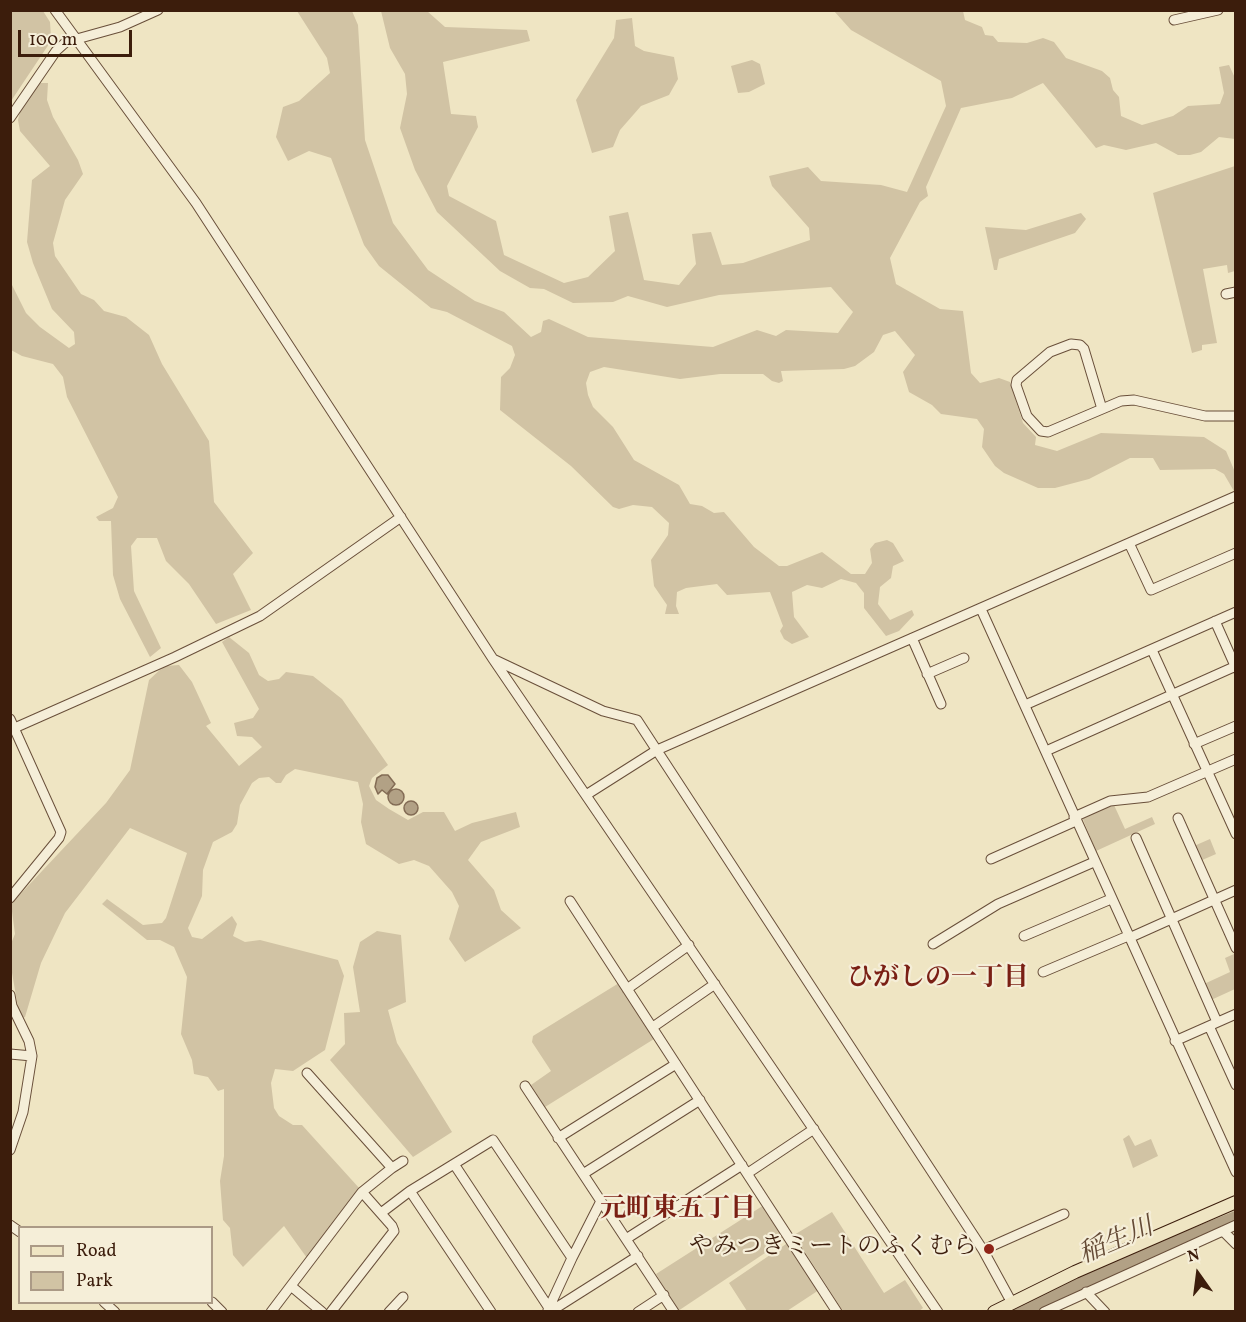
<!DOCTYPE html>
<html>
<head>
<meta charset="utf-8">
<style>
  body { margin:0 }
  #map { position:relative; width:1246px; height:1322px; overflow:hidden; background:#efe5c3; font-family:Vollkorn,serif }
  canvas { display:block }
  .frame { position:absolute; inset:0; border:12px solid #3c1d0c; pointer-events:none }
  .legend { position:absolute; left:18px; top:1226px; width:195px; height:78px; box-sizing:border-box; background:#f5eed8; border:2px solid #ab9a86; margin:0; padding:8px 10px; list-style:none; font-size:18px; color:#3c1d0c }
  .legend li { display:flex; align-items:center; gap:12px; height:30px }
  .legend b { width:30px; border:2px solid #ab9a86 }
  .north { position:absolute; left:1168px; top:1244px; width:60px; height:60px; -webkit-text-stroke:4px #f5eed8; paint-order:stroke; rotate:346deg; font-size:16px; font-weight:700; line-height:24px; text-align:center; color:#3c1d0c }
  .north::after { content:''; display:block; margin:auto; width:21px; height:27px; background:#3c1d0c; clip-path:polygon(50% 0,100% 100%,50% 72%,0 100%) }
  .scale { position:absolute; left:18px; top:30px; width:114px; height:27px; box-sizing:border-box; border:3px solid #3c1d0c; border-top:0; padding-left:8px; font-size:18px; line-height:21px; white-space:nowrap; color:#3c1d0c; -webkit-text-stroke:4px #f5eed8; paint-order:stroke }
</style>
</head>
<body>
<div id="map">
<canvas width="1246" height="1322"></canvas>
<div class="frame"></div>
<ul class="legend">
<li><b style="height:8px;background:#efe5c3"></b>Road</li>
<li><b style="height:16px;background:#d1c3a4"></b>Park</li>
</ul>
<div class="north">N</div>
<div class="scale">100 m</div>
</div>
<script>
const g = document.querySelector('canvas').getContext('2d');
g.lineJoin = 'round';
function paint(path, color) { g.fillStyle = color; g.fill(path, 'evenodd'); }
const toPath = rows => new Path2D(rows.map(r => 'M' + r).join(''));
function strokePath(path, color, width, dash) { g.strokeStyle = color; g.lineWidth = width; g.lineCap = dash ? 'butt' : 'round'; g.setLineDash(dash || []); g.stroke(path); }
function write(font, color, halo, rows, align = 'center') {
  g.font = font + ' Vollkorn,"Noto Serif JP",serif'; g.lineWidth = 4.5; g.setLineDash([]); g.textBaseline = 'middle'; g.strokeStyle = halo; g.fillStyle = color; for (const [text, x, y, turn = 0] of rows) {
    g.save(); g.translate(x, y); g.rotate((+turn || 0) * Math.PI / 180); g.textAlign = isNaN(turn) ? turn : align; if (halo) g.strokeText(text, 0, 0); g.fillText(text, 0, 0); g.restore();
  }
}
paint(toPath([
  [11,10,43,11,50,22,51,37,49,44,11,101],
  [297,11,352,11,358,25,365,140,393,223,428,270,475,301,504,312,531,337,541,332,543,321,549,319,588,337,713,347,757,330,776,336,786,330,838,333,853,312,831,287,719,295,667,307,628,296,613,302,573,303,544,289,530,288,500,271,437,212,415,170,400,128,407,94,405,74,390,48,381,11,427,11,445,27,527,30,530,41,443,62,451,114,476,116,478,127,447,186,449,196,496,221,504,255,564,283,588,277,615,251,609,216,628,212,644,280,679,285,696,264,692,234,711,232,722,265,743,263,810,240,809,228,772,186,769,176,808,167,821,181,881,185,907,192,946,106,941,81,851,30,834,11,963,11,965,20,982,27,985,35,993,36,998,42,1027,43,1043,38,1054,42,1066,58,1102,71,1110,78,1113,90,1119,97,1121,116,1142,125,1173,116,1188,106,1220,104,1224,93,1219,67,1229,65,1235,78,1235,139,1219,137,1201,152,1190,155,1178,155,1156,143,1126,150,1104,145,1096,148,1043,83,1012,98,961,108,926,187,928,196,920,202,890,258,896,284,940,309,963,311,971,373,980,383,999,378,1010,382,1023,423,1036,437,1035,445,1057,451,1101,433,1204,437,1226,451,1235,472,1235,493,1224,474,1215,469,1160,470,1153,458,1130,458,1089,479,1055,488,1038,488,1004,473,995,466,982,447,984,429,977,419,941,414,932,405,909,392,903,372,915,355,895,331,883,335,874,352,855,366,844,369,781,371,783,381,779,383,772,381,763,374,720,374,680,379,604,367,590,372,586,383,588,395,593,407,613,427,634,460,679,485,690,504,702,506,714,513,724,512,754,547,779,566,787,566,822,552,851,574,865,574,872,563,870,549,875,543,887,540,893,543,904,561,893,566,891,578,880,587,878,604,890,620,912,610,914,615,899,631,886,636,864,608,864,593,856,583,841,579,822,588,807,585,792,592,794,617,809,637,792,644,784,639,780,631,783,626,770,592,727,595,717,584,686,588,677,592,676,606,679,614,665,614,667,605,654,586,651,560,668,535,669,523,652,507,633,505,619,509,613,507,571,466,500,410,501,377,510,368,515,355,512,346,447,312,431,308,379,266,364,245,331,158,309,151,288,161,276,137,283,107,299,101,330,73,327,58],
  [632,18,635,46,644,51,674,57,678,79,669,95,641,106,620,130,613,147,592,153,576,100,614,38,616,20],
  [752,60,760,64,765,84,749,92,738,93,731,66],
  [39,83,48,83,47,100,53,117,78,160,83,174,65,200,53,243,55,256,81,294,94,300,104,311,126,317,149,335,162,364,209,441,214,502,253,553,233,574,251,610,216,624,189,584,166,561,157,538,137,538,131,546,134,591,161,648,150,657,120,599,113,575,111,521,99,521,96,517,113,508,118,497,67,397,63,377,53,364,22,356,11,350,10,281,26,313,40,327,69,348,75,344,74,332,52,309,33,263,27,242,32,180,50,166,20,131,18,120,20,111],
  [1235,166,1235,271,1228,273,1227,265,1203,269,1217,343,1202,345,1202,350,1192,353,1153,193],
  [1081,213,1086,219,1075,233,999,259,997,270,994,270,985,227,1026,230],
  [229,637,249,653,259,675,268,681,279,679,286,672,313,676,342,699,388,765,372,778,369,786,376,800,389,809,408,820,423,812,444,812,455,831,472,823,516,812,520,827,481,842,468,860,494,890,501,910,521,928,465,962,449,939,459,906,452,892,429,866,414,860,399,864,366,844,361,822,363,804,358,782,295,769,286,775,281,783,276,783,269,777,259,778,252,783,240,805,237,824,232,832,213,842,203,870,202,896,188,928,192,937,202,939,232,916,237,924,233,936,245,942,260,940,338,960,344,976,325,1050,293,1071,275,1069,271,1083,274,1108,279,1116,293,1125,302,1125,360,1189,307,1258,284,1226,243,1267,233,1255,230,1228,223,1220,220,1181,224,1156,224,1089,218,1091,208,1077,194,1074,192,1060,181,1034,187,977,174,947,160,940,147,940,102,904,107,899,143,925,162,923,166,918,187,853,130,828,65,913,41,963,25,1017,20,1019,11,967,10,946,15,934,11,904,106,803,130,770,149,680,164,666,179,665,192,682,211,723,206,726,239,766,262,747,252,737,237,736,234,723,253,718,259,709,222,642],
  [1114,805,1125,829,1152,817,1155,824,1096,851,1082,817],
  [1210,839,1216,854,1200,861,1194,846],
  [377,931,401,935,406,1002,388,1010,397,1043,452,1132,413,1157,330,1060,345,1044,344,1013,360,1012,353,967,360,942],
  [1234,954,1235,989,1211,1000,1204,984,1230,972,1225,958],
  [619,983,654,1039,545,1107,531,1085,551,1071,532,1042,533,1036],
  [1129,1135,1135,1146,1151,1139,1158,1156,1133,1168,1123,1139],
  [764,1205,786,1239,678,1311,656,1274],
  [832,1212,884,1293,905,1280,923,1308,918,1312,843,1311,794,1235],
  [789,1242,819,1290,787,1311,747,1311,729,1283]
]), '#d1c3a4');
const water = toPath([
  [382,775,388,775,395,784,387,794,382,790,378,794,375,787,377,778,382,775],
  '388 797a8 8 0 1 1 16 0a8 8 0 1 1-16 0Z',
  '404 808a7 7 0 1 1 14 0a7 7 0 1 1-14 0Z'
]);
paint(water, '#b2a185');
strokePath(water, '#836c55', 1.5);
strokePath(toPath([
  [1017,1312,1130,1261,1236,1218]
]), '#b2a185', 14);
const minor = toPath([
  [55,10,196,203,493,659,938,1312],
  [1174,20,1218,10],
  [10,118,56,51,66,42,120,27,158,10],
  [1226,294,1236,292],
  [1102,409,1084,349,1080,345,1071,344,1050,352,1017,380,1016,385,1027,416,1041,431,1048,432,1121,401,1134,400,1205,416,1236,416],
  [1129,543,1151,590,1236,553],
  [981,609,1236,1172],
  [1215,621,1236,668],
  [912,638,941,704],
  [1152,650,1236,834],
  [493,659,603,711,637,720,983,1250,1012,1303],
  [927,674,964,658],
  [1025,705,1236,612],
  [10,719,61,832,59,838,10,898],
  [10,730,175,657,260,616,401,517],
  [1194,744,1236,726],
  [1046,751,1236,666],
  [586,795,657,750,1236,496],
  [1074,817,1110,801,1148,797,1236,759],
  [1178,818,1236,948],
  [1136,838,1217,1022],
  [991,859,1076,821],
  [570,901,837,1312],
  [1024,936,1111,899],
  [1129,938,1236,890],
  [933,944,998,904,1094,862],
  [1043,972,1128,936],
  [627,989,689,945],
  [10,995,12,1006,29,1041,32,1056,23,1112,10,1150],
  [1209,1026,1236,1085],
  [653,1027,715,984],
  [1175,1041,1236,1014],
  [10,1054,32,1056],
  [307,1073,392,1168,362,1192],
  [525,1086,674,1312],
  [558,1138,676,1064],
  [454,1164,549,1308,559,1306,638,1256],
  [392,1168,403,1161],
  [748,1173,814,1129],
  [583,1174,700,1100],
  [410,1191,491,1312],
  [381,1213,410,1191,493,1140,572,1258,601,1201],
  [10,1225,20,1232],
  [1223,1231,1236,1244],
  [626,1239,742,1165],
  [983,1250,1064,1214],
  [291,1286,322,1312],
  [1086,1292,1105,1312],
  [104,1302,115,1312],
  [212,1302,222,1312],
  [548,1310,572,1258],
  [271,1312,362,1192,392,1226,394,1231,331,1312],
  [389,1312,403,1297],
  [638,1312,664,1295],
  [1044,1312,1236,1225]
]);
const major = toPath([
  [994,1312,1075,1272,1236,1202]
]);
strokePath(minor, '#694f3a', 11);
strokePath(major, '#3c1d0c', 14);
strokePath(minor, '#f5eed8', 9);
strokePath(major, '#efe5c3', 12);
for (const [x, y, r, color] of [
  [989,1249,6,"#8f2418"]
]) { const dot = new Path2D(); dot.arc(x, y, r, 0, 2 * Math.PI); g.fillStyle = color; g.fill(dot); strokePath(dot, '#f5eed8', 2); }
write('24px', '#3c1d0c', '#f5eed8', [
  ["やみつきミートのふくむら",977,1249]
], 'right');
write('bold 26px', '#7a1f14', '#f5eed8', [
  ["ひがしの一丁目",938,980],
  ["元町東五丁目",678,1211]
]);
write('italic 26px', '#654b36', '#f5eed8', [
  ["稲生川",1117,1243,-23]
]);
</script>
</body>
</html>
